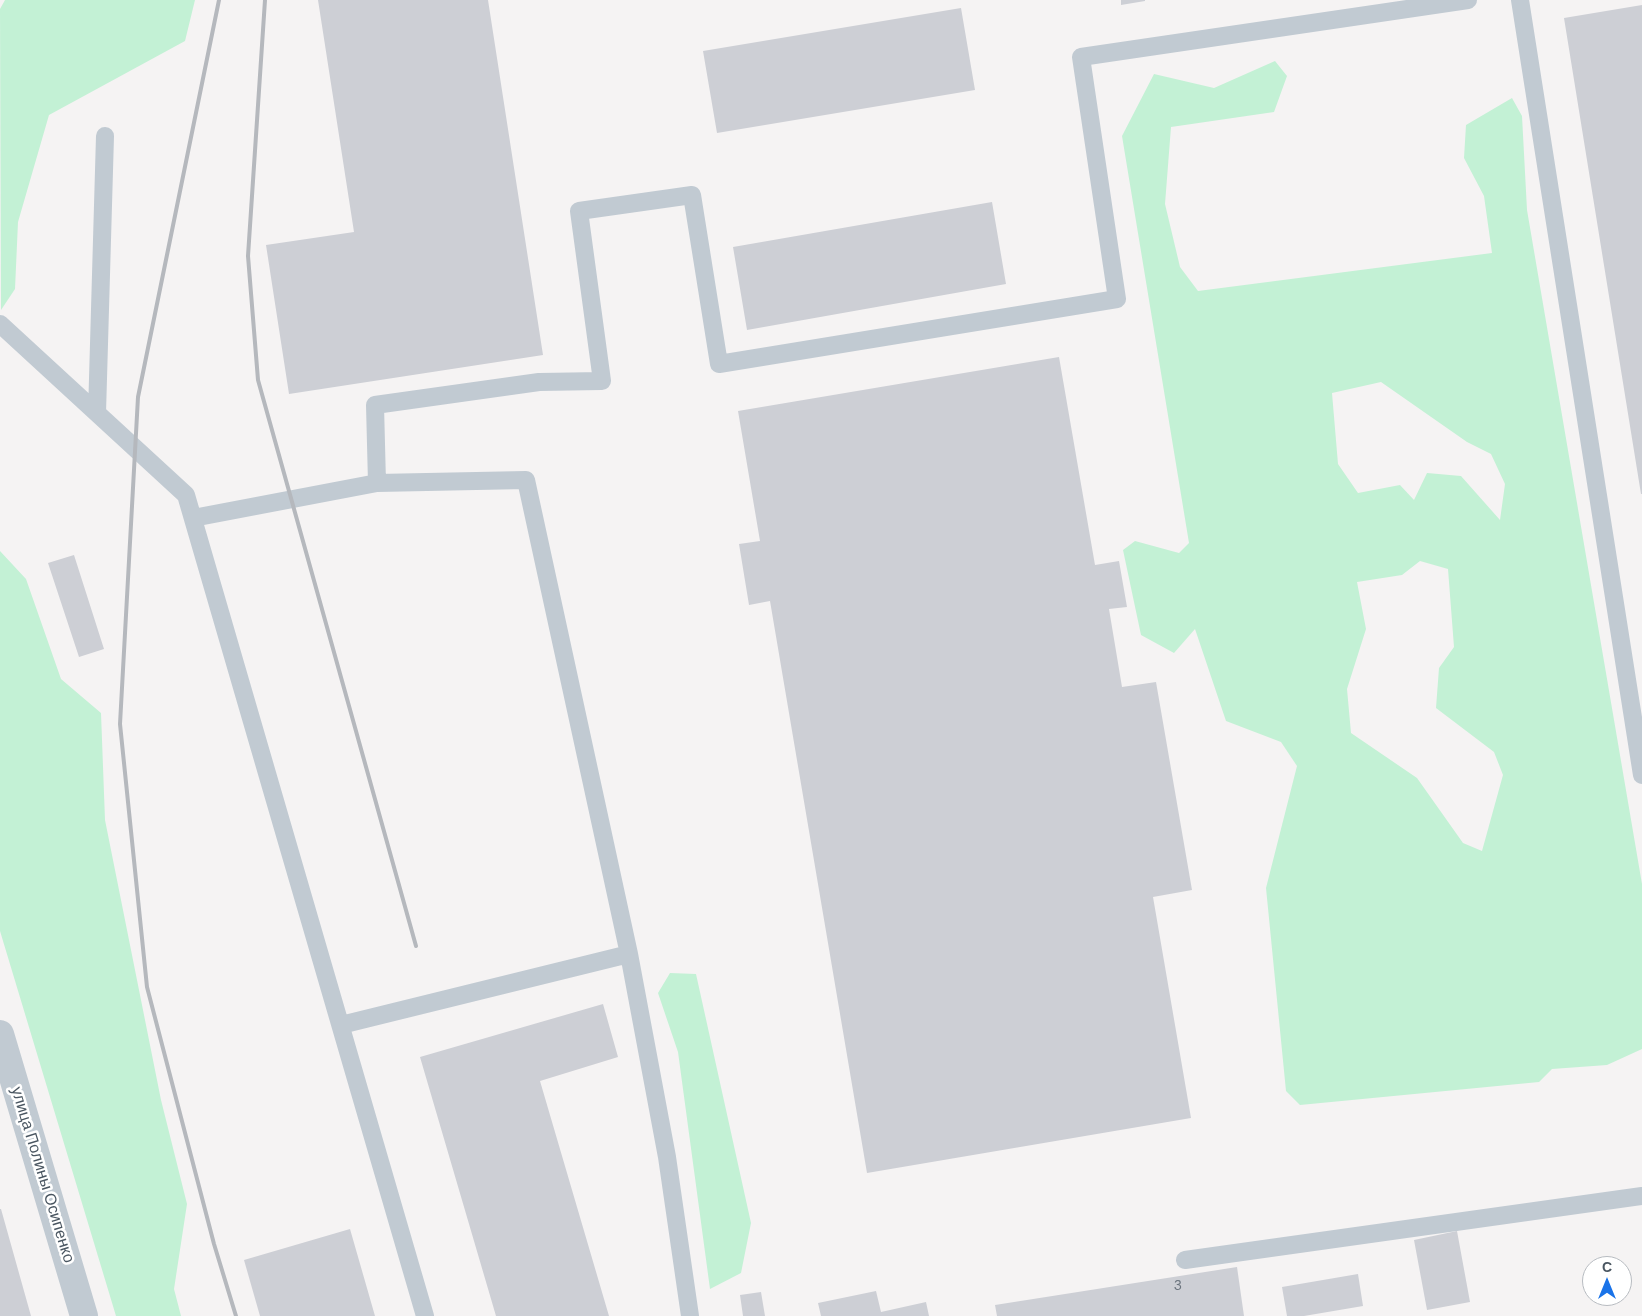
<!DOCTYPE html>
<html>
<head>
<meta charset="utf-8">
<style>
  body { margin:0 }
  #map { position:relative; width:1642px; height:1316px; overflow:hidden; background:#f5f3f3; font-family:"DM Sans",sans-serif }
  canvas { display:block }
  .north { position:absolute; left:1582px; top:1256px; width:50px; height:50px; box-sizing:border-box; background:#fff; border:1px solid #b7bbc0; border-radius:50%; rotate:0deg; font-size:14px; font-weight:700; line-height:20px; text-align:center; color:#4a5661 }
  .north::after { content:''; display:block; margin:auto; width:18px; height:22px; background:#1a73e8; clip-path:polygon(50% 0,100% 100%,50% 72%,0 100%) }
</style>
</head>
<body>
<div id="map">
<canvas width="1642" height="1316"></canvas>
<div class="north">С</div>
</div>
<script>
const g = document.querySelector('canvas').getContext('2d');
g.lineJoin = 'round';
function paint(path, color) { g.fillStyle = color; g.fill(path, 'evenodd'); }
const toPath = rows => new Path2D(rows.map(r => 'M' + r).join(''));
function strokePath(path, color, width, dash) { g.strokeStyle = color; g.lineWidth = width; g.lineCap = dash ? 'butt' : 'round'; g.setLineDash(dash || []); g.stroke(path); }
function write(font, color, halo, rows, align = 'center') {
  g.font = font + ' "DM Sans",sans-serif'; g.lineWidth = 5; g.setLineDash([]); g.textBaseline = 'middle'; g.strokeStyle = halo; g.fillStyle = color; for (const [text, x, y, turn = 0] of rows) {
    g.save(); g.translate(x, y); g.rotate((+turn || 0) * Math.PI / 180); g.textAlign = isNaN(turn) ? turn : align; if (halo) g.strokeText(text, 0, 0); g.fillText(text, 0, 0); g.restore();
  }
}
paint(toPath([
  [5,0,195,0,185,41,49,115,18,222,15,289,1,310,0,9],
  [1275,61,1287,76,1274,112,1171,127,1165,204,1180,267,1198,291,1492,253,1484,196,1464,158,1466,125,1512,98,1522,116,1527,210,1642,884,1642,1049,1607,1065,1552,1069,1539,1082,1300,1105,1286,1091,1266,888,1297,766,1281,742,1226,721,1195,629,1174,653,1141,635,1123,550,1135,541,1179,553,1189,543,1122,136,1154,74,1214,88],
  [1381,382,1467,442,1491,454,1505,484,1500,520,1461,476,1427,473,1414,500,1400,485,1358,493,1338,464,1332,393],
  [1420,561,1448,569,1454,647,1439,668,1436,708,1494,752,1503,775,1482,851,1463,843,1417,778,1351,733,1347,689,1366,629,1357,582,1402,575],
  [0,551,26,579,61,679,101,713,105,820,161,1100,187,1204,174,1289,181,1316,116,1316,0,931],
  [670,973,696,974,751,1223,741,1273,710,1289,678,1052,658,993]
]), '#c3f1d5');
paint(toPath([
  [318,0,488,0,543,355,289,394,266,245,354,232],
  [1121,0,1145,0,1145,1,1121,5],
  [1642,5,1642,494,1641,494,1564,18],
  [961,8,975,90,717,133,703,51],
  [992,202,1006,284,747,330,733,247],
  [1059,357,1095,565,1119,561,1127,607,1109,609,1122,687,1156,682,1192,890,1153,897,1191,1118,867,1173,770,601,749,605,739,544,760,541,738,411],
  [74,555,104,649,79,657,48,563],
  [603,1004,618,1057,540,1081,609,1316,496,1316,420,1057],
  [0,1209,1,1209,31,1316,0,1316],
  [350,1229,375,1316,260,1316,244,1260],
  [1457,1231,1470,1302,1427,1310,1414,1240],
  [1237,1267,1244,1316,997,1316,995,1305],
  [1358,1274,1363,1306,1304,1316,1287,1316,1282,1287],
  [876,1291,881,1312,926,1302,929,1316,821,1316,818,1303],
  [761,1292,765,1316,743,1316,740,1295]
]), '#cdcfd5');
strokePath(toPath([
  [1520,0,1642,775],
  [0,324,186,495,425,1316],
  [97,413,105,136],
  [377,483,375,405,539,382,602,381,579,211,692,195,719,364,1117,299,1081,57,1468,0],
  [193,518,377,483,526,480,629,954,341,1025],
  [629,954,667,1157,690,1316],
  [1185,1260,1642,1196]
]), '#c1cad2', 18);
strokePath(toPath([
  [0,1034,84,1316]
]), '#c1cad2', 28);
strokePath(toPath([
  [219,0,138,397,120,724,147,987,214,1244,236,1316],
  [265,0,248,256,258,380,416,946]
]), '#b5b8bd', 4);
write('14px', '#6b747e', null, [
  ["3",1178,1286]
]);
write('16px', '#4a5661', '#fff', [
  ["улица Полины Осипенко",42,1175,73]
]);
</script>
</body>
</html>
